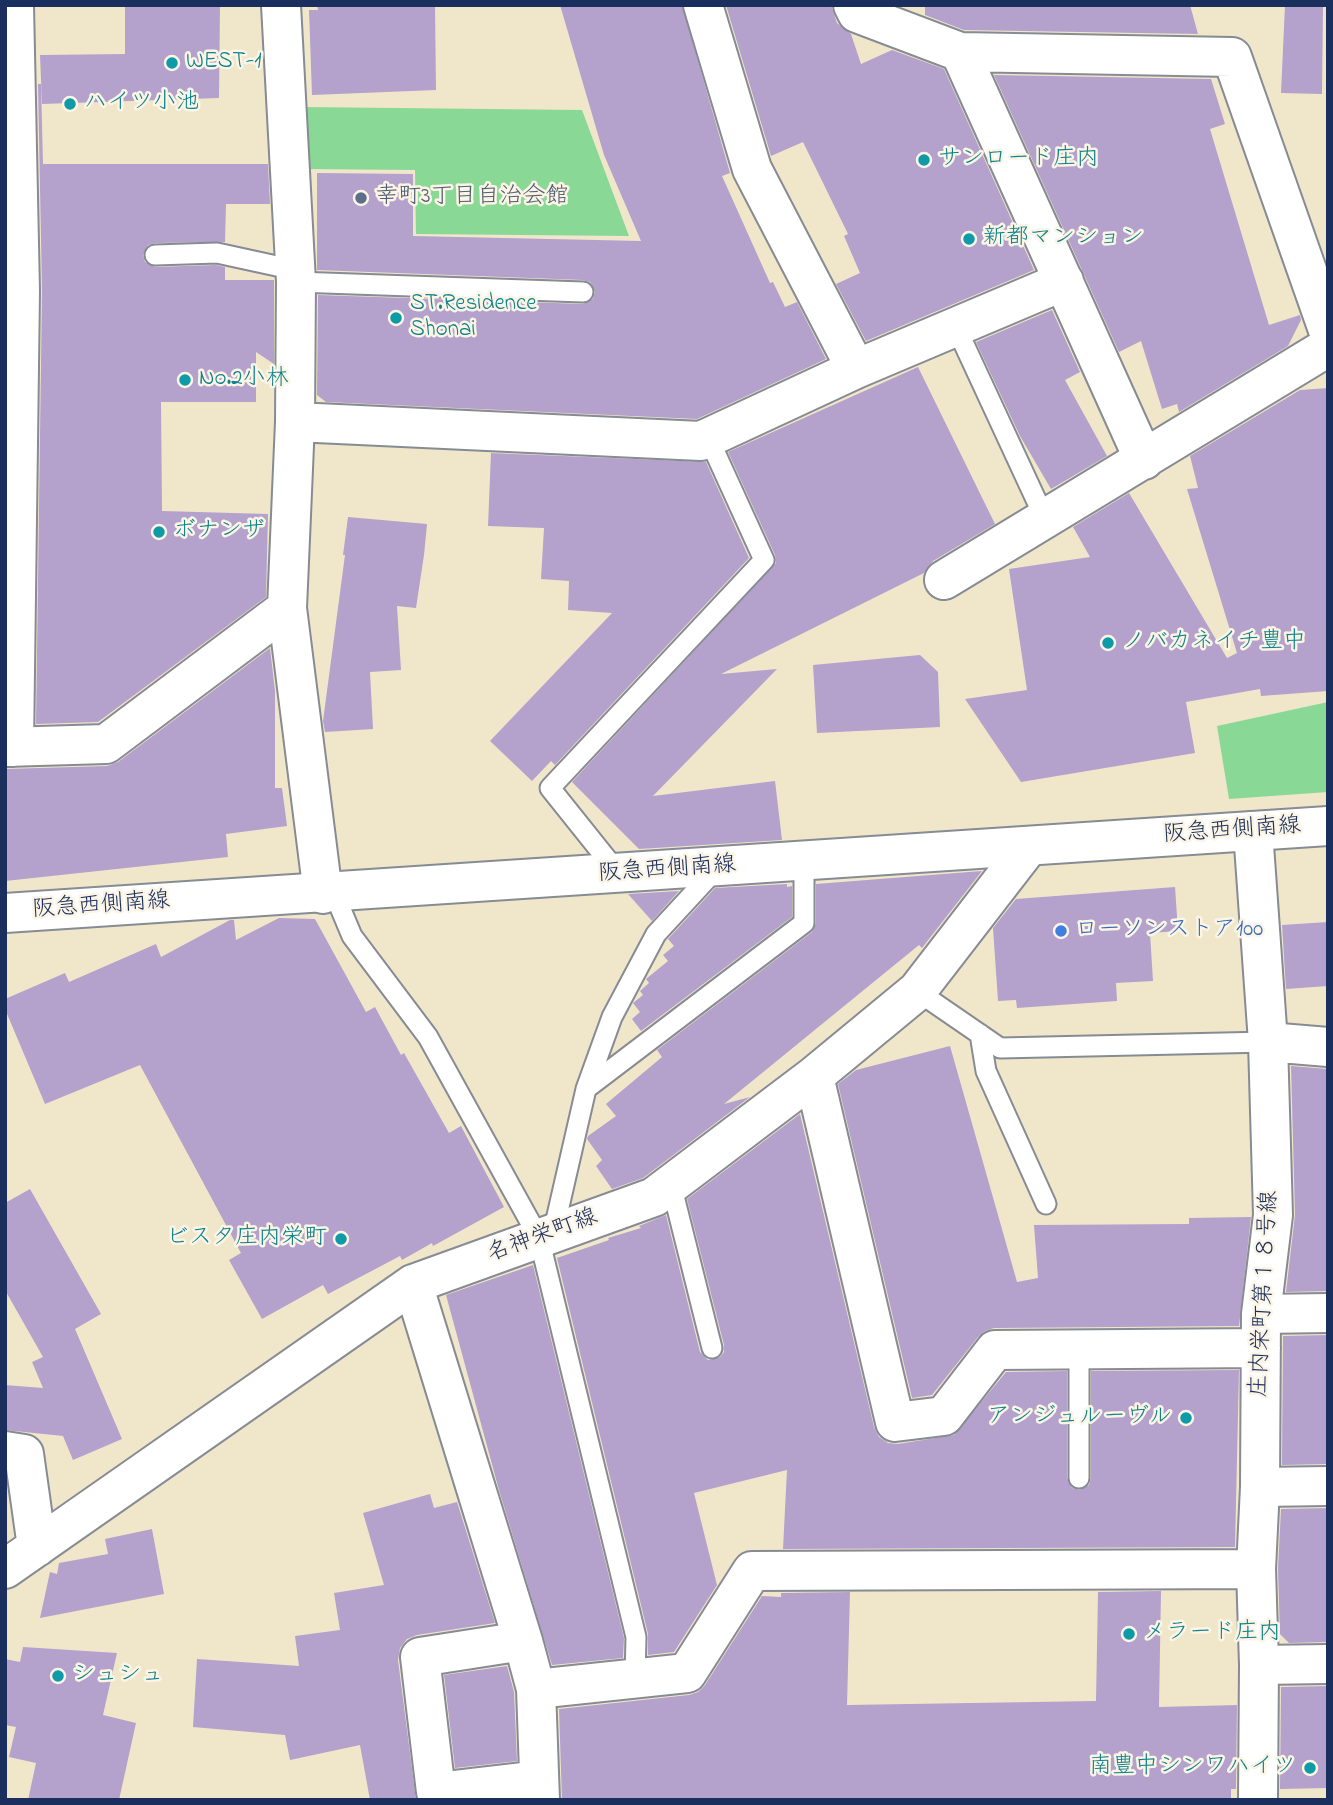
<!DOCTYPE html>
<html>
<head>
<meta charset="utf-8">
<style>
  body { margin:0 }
  #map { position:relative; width:1333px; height:1805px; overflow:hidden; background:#f0e7ca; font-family:"Indie Flower",sans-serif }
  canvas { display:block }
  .frame { position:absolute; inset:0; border:7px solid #1b2f5e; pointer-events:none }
</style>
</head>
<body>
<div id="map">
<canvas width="1333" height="1805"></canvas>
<div class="frame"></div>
</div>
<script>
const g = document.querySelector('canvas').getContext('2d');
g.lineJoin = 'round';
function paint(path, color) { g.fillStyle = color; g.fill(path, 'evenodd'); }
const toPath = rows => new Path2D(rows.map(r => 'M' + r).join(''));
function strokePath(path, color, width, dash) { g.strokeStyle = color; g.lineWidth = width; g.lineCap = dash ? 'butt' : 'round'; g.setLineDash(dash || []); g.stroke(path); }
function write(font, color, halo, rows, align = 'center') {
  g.font = font + ' "Indie Flower","Klee One",sans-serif'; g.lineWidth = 5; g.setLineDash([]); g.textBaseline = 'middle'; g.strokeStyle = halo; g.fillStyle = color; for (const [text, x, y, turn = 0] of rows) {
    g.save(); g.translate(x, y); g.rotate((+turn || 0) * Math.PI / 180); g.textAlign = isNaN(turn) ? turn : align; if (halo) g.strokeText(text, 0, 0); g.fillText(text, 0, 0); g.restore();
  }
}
paint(toPath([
  [301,107,582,110,629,236,416,234,415,170,300,169],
  [1328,702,1328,792,1229,799,1217,726]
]), '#8ad896');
paint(toPath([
  [125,5,220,5,219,98,42,104,40,55,125,54],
  [317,5,435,5,436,90,312,95,309,10,318,10],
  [560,5,682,5,730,173,722,176,770,283,773,282,785,307,797,302,826,359,697,419,326,402,317,395,318,295,583,304,593,299,595,292,590,282,583,280,317,270,317,173,413,174,413,236,641,241,604,155],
  [726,5,831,5,837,23,851,34,861,64,892,50,944,69,1034,270,866,341,836,284,860,273,844,236,848,234,803,142,771,156],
  [925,5,1190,5,1198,34,964,30,925,15],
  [1285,5,1323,5,1322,94,1281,93],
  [994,75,1211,79,1225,124,1210,129,1269,325,1300,315,1301,320,1288,346,1179,412,1177,404,1162,409,1141,341,1119,352],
  [38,84,41,84,43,164,268,164,270,204,226,204,225,242,155,243,148,245,143,255,145,262,155,267,216,265,225,267,225,280,274,280,274,364,256,352,256,402,161,402,162,511,268,514,266,597,98,722,36,724,42,291],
  [1052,310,1080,372,1065,380,1107,456,1051,489,1020,436,976,342],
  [918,367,995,524,933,561,924,573,721,674,777,669,653,796,775,781,782,840,639,849,572,782,776,563,775,555,728,452],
  [1328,388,1328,691,1261,696,1260,689,1186,702,1195,753,1021,782,965,699,1027,690,1009,569,1090,557,1073,527,1129,493,1227,658,1237,653,1187,489,1198,488,1190,456,1300,390],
  [491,453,706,462,749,558,555,765,551,761,532,781,490,741,612,613,568,610,569,581,541,579,544,528,488,526],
  [348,517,427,524,424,555,416,608,397,606,401,670,370,672,373,729,325,732,323,721,345,555,343,555],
  [270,648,275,691,275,788,282,788,287,826,226,834,228,857,5,881,5,769,107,766,118,762],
  [920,655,938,672,940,727,817,733,813,665],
  [982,871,922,948,919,945,724,1104,750,1097,643,1178,612,1189,596,1166,602,1160,587,1139,588,1136,616,1116,606,1104,662,1057,657,1050,812,932,816,923,816,884],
  [787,884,787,887,792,886,792,917,641,1031,632,1019,640,1012,633,1003,643,995,640,991,649,983,646,979,668,961,663,955,674,946,668,939,715,888],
  [1175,887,1178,931,1150,933,1153,981,1116,983,1117,1001,1017,1008,1016,1000,998,1001,993,928,1016,899],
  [679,891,652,921,628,894],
  [279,918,315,919,366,1012,375,1007,401,1055,404,1053,449,1133,461,1126,504,1207,433,1246,432,1243,402,1260,400,1256,328,1294,323,1285,262,1319,229,1260,241,1253,140,1065,45,1104,5,1009,5,999,65,973,69,982,156,944,161,957,230,920,234,920,236,940],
  [1328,922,1328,986,1286,989,1282,925],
  [950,1046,1017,1282,1038,1278,1034,1225,1189,1224,1189,1218,1251,1217,1239,1326,994,1328,985,1331,978,1337,932,1395,912,1398,838,1084,856,1070],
  [1291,1066,1328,1069,1328,1291,1286,1292,1295,1215],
  [800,1114,874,1427,879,1437,888,1443,898,1444,954,1435,1006,1372,1067,1371,1067,1478,1072,1488,1080,1490,1089,1485,1091,1478,1091,1371,1239,1370,1235,1547,783,1549,787,1470,694,1493,717,1585,674,1652,648,1655,648,1634,557,1258,609,1240,608,1238,641,1228,639,1226,666,1215,700,1352,708,1360,720,1357,724,1352,724,1345,687,1199],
  [30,1189,101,1314,75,1329,122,1439,73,1460,63,1436,5,1430,5,1385,43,1388,32,1362,43,1357,5,1290,5,1203],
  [533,1265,624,1638,623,1658,552,1665,499,1490,446,1295],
  [1328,1335,1328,1464,1282,1465,1283,1336],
  [430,1494,434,1508,457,1502,495,1623,417,1635,407,1639,400,1648,398,1660,416,1800,370,1800,360,1745,290,1760,285,1735,193,1727,197,1659,299,1666,295,1636,340,1630,334,1593,384,1585,363,1513],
  [1328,1508,1328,1642,1289,1643,1280,1634,1278,1569,1281,1509],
  [152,1529,164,1594,40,1618,50,1572,57,1574,59,1563,108,1554,105,1539],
  [1161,1591,1159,1707,1237,1705,1236,1789,1231,1789,1231,1800,562,1800,559,1709,689,1695,698,1692,705,1685,762,1596,781,1597,781,1593,850,1592,847,1705,1096,1701,1098,1592],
  [23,1647,117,1653,103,1715,136,1723,119,1800,28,1800,36,1763,9,1757,16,1727,5,1725,5,1659,20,1662],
  [507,1666,514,1692,517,1761,455,1768,444,1675],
  [1328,1686,1328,1788,1280,1789,1281,1687]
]), '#b4a1cc');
const lane = toPath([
  [155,255,217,253,295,270],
  [296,282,583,292],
  [956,327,1045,519],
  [618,873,550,788,764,560,708,437],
  [334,893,352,936,428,1037,539,1238,636,1637,635,1678],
  [917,991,1000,1048,1268,1042],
  [980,1034,986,1071,1046,1204],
  [587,1088,804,923,804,861],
  [671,1184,712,1348],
  [553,1233,586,1089,612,1017,656,934,717,868],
  [1079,1478,1079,1349]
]);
const street = toPath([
  [14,5,20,291,14,747],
  [281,5,296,282,295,422,287,608,323,894],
  [703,5,752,169,856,369,1064,281],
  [853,5,857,13,960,52,1232,57,1328,330],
  [960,52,1144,460],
  [295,422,701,441,856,369],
  [944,580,1328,347],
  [5,747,106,744,287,608],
  [1253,831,1268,1042,1273,1215,1261,1314,1260,1487,1256,1569,1259,1665,1258,1800],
  [1268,1042,1328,1047],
  [814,1076,895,1422,944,1416,995,1350,1261,1348],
  [413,1284,523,1641,420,1657,436,1792,539,1780],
  [1261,1314,1328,1313],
  [5,1451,24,1454,37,1547],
  [1260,1487,1328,1486],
  [5,1569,413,1284,654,1197,814,1076,917,991,1029,846],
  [523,1641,536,1689,687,1673,752,1571,1256,1569],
  [1259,1665,1328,1664],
  [536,1689,540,1800]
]);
const secondary = toPath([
  [5,913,1328,826]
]);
strokePath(lane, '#868b94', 23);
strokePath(street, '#868b94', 42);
strokePath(secondary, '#868b94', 42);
strokePath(lane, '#fff', 19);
strokePath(street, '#fff', 38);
strokePath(secondary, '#fff', 38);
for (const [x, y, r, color] of [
  [172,63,7,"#0f9aa8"],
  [70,104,7,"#0f9aa8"],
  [924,160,7,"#0f9aa8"],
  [361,198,7,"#5c6f8a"],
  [969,239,7,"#0f9aa8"],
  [396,318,7,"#0f9aa8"],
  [185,380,7,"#0f9aa8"],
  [159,532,7,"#0f9aa8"],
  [1108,643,7,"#0f9aa8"],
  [1061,931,7,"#3f7fe0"],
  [341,1239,7,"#0f9aa8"],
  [1186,1418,7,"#0f9aa8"],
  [1129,1634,7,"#0f9aa8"],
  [58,1676,7,"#0f9aa8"],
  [1310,1768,7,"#0f9aa8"]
]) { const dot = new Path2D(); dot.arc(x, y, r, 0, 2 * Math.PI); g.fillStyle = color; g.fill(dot); strokePath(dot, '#fcf5e5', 2.5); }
write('23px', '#0d838f', '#fcf5e5', [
  ["WEST-1",186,63],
  ["ハイツ小池",84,104],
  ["サンロード庄内",938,160],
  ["新都マンション",983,239],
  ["ST.Residence",410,305],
  ["Shonai",410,331],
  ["No.2小林",199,380],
  ["ボナンザ",173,532],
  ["ノバカネイチ豊中",1122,643],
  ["ビスタ庄内栄町",327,1239,"right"],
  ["アンジュルーヴル",1172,1418,"right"],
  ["メラード庄内",1143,1634],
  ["シュシュ",72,1676],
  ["南豊中シンワハイツ",1296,1768,"right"]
], 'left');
write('23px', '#4e5e75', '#fcf5e5', [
  ["幸町3丁目自治会館",375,198]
], 'left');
write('23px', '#1b2f5e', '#fcf5e5', [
  ["阪急西側南線",1232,832,-4],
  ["阪急西側南線",667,871,-4],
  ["阪急西側南線",101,907,-4],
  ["名神栄町線",543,1237,-20],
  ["庄内栄町第１８号線",1266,1294,-87]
]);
write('23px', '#366cbe', '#fcf5e5', [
  ["ローソンストア100",1075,931]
], 'left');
</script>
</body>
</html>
